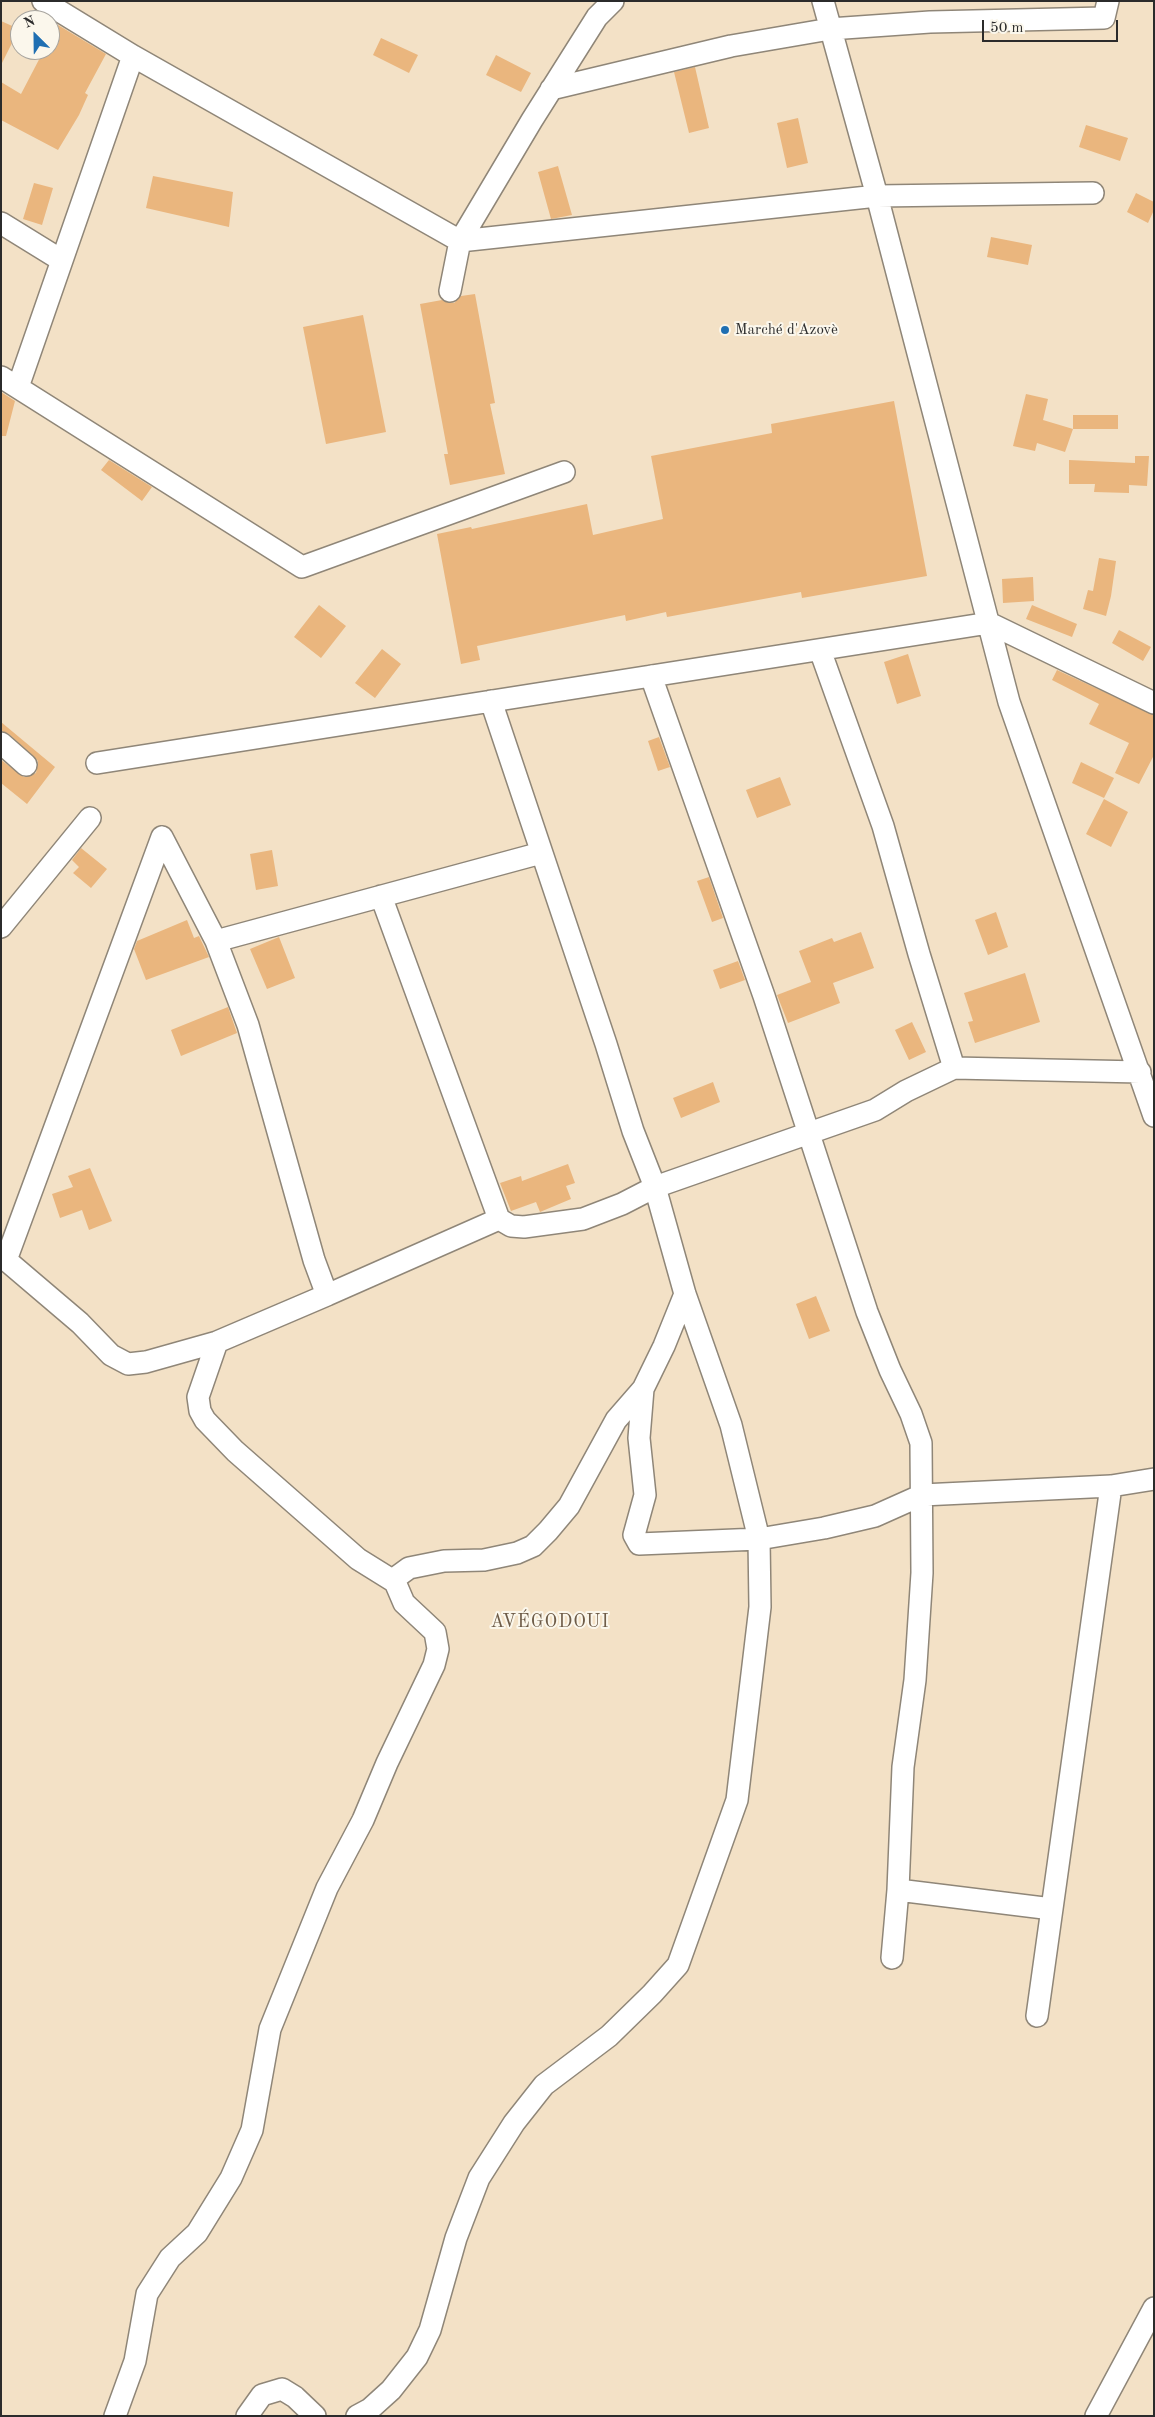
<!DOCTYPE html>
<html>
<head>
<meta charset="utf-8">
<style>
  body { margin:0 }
  #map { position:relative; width:1155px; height:2417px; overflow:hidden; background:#f3e1c6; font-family:"Old Standard TT",serif }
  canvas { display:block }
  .frame { position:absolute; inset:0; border:2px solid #2b2b2b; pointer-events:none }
  .north { position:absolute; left:10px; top:10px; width:50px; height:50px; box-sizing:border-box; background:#fbf7ec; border:1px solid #a8a59f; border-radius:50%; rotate:337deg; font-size:14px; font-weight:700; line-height:20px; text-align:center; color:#2b2b2b }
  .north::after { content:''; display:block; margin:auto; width:18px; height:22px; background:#1f6fb2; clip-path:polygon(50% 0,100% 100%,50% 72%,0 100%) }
  .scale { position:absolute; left:982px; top:20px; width:136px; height:22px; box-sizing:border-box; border:2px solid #2b2b2b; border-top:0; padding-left:6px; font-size:15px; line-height:18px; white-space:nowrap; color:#2b2b2b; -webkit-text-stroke:4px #fbf7ec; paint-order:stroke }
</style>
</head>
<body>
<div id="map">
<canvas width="1155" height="2417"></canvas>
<div class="frame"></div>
<div class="north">N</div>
<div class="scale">50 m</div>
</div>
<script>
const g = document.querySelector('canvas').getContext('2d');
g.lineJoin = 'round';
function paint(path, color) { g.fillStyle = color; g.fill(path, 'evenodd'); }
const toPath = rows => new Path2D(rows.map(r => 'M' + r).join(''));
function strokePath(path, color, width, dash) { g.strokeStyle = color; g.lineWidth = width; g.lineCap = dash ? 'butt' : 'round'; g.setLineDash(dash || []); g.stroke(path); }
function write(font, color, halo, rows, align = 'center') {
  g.font = font + ' "Old Standard TT",serif'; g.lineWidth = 4; g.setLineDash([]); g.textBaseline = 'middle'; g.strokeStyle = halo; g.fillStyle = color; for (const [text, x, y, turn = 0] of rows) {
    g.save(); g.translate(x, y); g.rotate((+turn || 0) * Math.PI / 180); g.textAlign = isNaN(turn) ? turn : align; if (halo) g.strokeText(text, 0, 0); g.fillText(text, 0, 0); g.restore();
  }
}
paint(toPath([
  [1,21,19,29,1,65],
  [58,25,106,54,85,93,88,95,79,115,58,150,1,120,1,82,21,94,44,50,50,50,50,39],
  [381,38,418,55,409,73,373,55],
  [496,55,531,73,521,92,486,75],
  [695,67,709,128,689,133,674,72],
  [798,118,808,163,787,168,777,123],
  [1086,125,1128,138,1120,161,1079,147],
  [558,166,572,215,551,219,538,172],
  [153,176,233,192,229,227,146,208],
  [34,183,53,188,42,225,23,219],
  [1136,193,1154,202,1154,210,1148,223,1127,212],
  [991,237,1032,245,1028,265,987,257],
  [475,294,495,403,490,404,505,474,450,485,444,454,448,454,420,304,442,300,454,303,461,296],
  [363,315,386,432,326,444,303,327],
  [1,392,15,401,6,436,1,436],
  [1026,394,1048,399,1043,420,1073,429,1065,452,1037,443,1035,451,1013,446],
  [894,401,927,576,802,598,801,592,667,617,666,612,626,621,625,615,477,646,480,660,461,664,437,534,471,527,472,529,587,504,593,535,663,519,651,456,772,433,771,424],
  [1073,415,1118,415,1118,429,1073,429],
  [1135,456,1149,456,1147,486,1129,485,1129,493,1094,492,1095,484,1069,484,1069,460,1135,463],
  [109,460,152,487,142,501,101,470],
  [1099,558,1116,561,1111,596,1106,616,1083,609,1088,590,1093,591],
  [1033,577,1034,601,1003,603,1002,579],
  [319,605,346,626,321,658,294,637],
  [1032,605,1077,624,1072,637,1026,619],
  [1119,630,1151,647,1143,661,1112,643],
  [382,649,401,664,375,698,355,683],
  [908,654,921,696,897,704,884,662],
  [1057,670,1154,715,1154,755,1139,784,1115,773,1129,743,1089,724,1099,704,1052,680],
  [1,722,55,767,27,804,1,783,1,760,24,777,36,773,38,761,9,734,1,731],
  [659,737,670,767,658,771,648,741],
  [1081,762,1114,778,1104,798,1072,783],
  [780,777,791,805,757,818,746,790],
  [1104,799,1128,812,1111,847,1086,834],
  [81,848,107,869,91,888,73,873,79,867,72,860],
  [272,850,278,886,256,890,250,854],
  [709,877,723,918,712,922,697,881],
  [996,912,1008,947,988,955,975,920],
  [187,920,194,938,199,936,209,957,146,980,134,949,137,941],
  [861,932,874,968,833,983,840,1003,788,1023,777,995,811,982,799,951,832,938,834,942],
  [279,937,295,978,267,989,250,949],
  [738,961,745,980,720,989,713,970],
  [1025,973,1040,1022,975,1043,968,1022,973,1021,964,993],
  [228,1007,237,1033,181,1056,171,1030],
  [912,1022,926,1052,909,1060,895,1030],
  [713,1082,720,1102,681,1118,673,1098],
  [568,1164,575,1183,566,1186,571,1199,540,1212,536,1202,511,1211,500,1183,521,1176,522,1181],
  [90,1168,112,1221,89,1230,82,1210,60,1218,52,1194,73,1187,68,1176],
  [816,1296,830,1331,809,1339,796,1304]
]), '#eab67e');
const minor = toPath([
  [43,1,133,56,460,241,877,196,1093,193],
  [823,1,877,196,1009,702,1154,1116],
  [551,89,731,46,830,29,930,22,1104,18,1108,1],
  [1,223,61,260],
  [450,291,460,241,532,120,597,17,613,1],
  [1,377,302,567,564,472],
  [18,387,133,56],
  [820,650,883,826,919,954,954,1068],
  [651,676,764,996,867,1312,890,1370,911,1414,921,1443,922,1573,915,1680,903,1767,898,1890,892,1958],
  [1,743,26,765],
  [97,763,989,623,1154,703],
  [162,837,216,941,248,1025,314,1260,327,1295,217,1342,146,1362,128,1364,111,1355,80,1323,6,1260,162,837],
  [381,896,499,1219,511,1226,524,1227,583,1219,622,1204,655,1187,875,1110,906,1091,954,1068,1140,1072],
  [1,927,90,818],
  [216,941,541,853],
  [327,1295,499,1219],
  [217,1342,198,1397,200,1411,205,1420,235,1451,358,1559,395,1582],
  [643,1389,639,1438,645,1495,634,1535,639,1544,759,1539,824,1528,875,1516,922,1495,1111,1486,1154,1479],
  [898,1890,1052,1909],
  [1037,2016,1111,1486],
  [115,2416,135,2361,147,2294,170,2258,197,2233,231,2178,252,2130,270,2029,327,1888,363,1820,387,1763,434,1665,438,1649,435,1632,404,1603,395,1582,398,1576,409,1568,444,1561,484,1560,517,1553,533,1546,548,1531,569,1506,616,1420,643,1389,664,1346,685,1294],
  [247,2416,262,2395,282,2389,295,2397,315,2416],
  [357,2416,370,2409,391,2390,417,2357,430,2330,456,2238,479,2178,514,2123,544,2085,609,2036,652,1994,678,1965,737,1800,760,1607,759,1539,731,1425,685,1294,655,1187,633,1131,606,1044,491,701],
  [1096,2416,1154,2308]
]);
strokePath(minor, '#8f8678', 24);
strokePath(minor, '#fff', 21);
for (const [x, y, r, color] of [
  [725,330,5,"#1f6fb2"]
]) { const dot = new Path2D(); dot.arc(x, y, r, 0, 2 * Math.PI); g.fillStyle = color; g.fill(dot); strokePath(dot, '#fbf7ec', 2); }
write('15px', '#2b2b2b', '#fbf7ec', [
  ["Marché d'Azovè",735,330]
], 'left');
g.letterSpacing = '1px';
write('18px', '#6e5c48', '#fbf7ec', [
  ["AVÉGODOUI",550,1622]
]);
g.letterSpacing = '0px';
</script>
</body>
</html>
